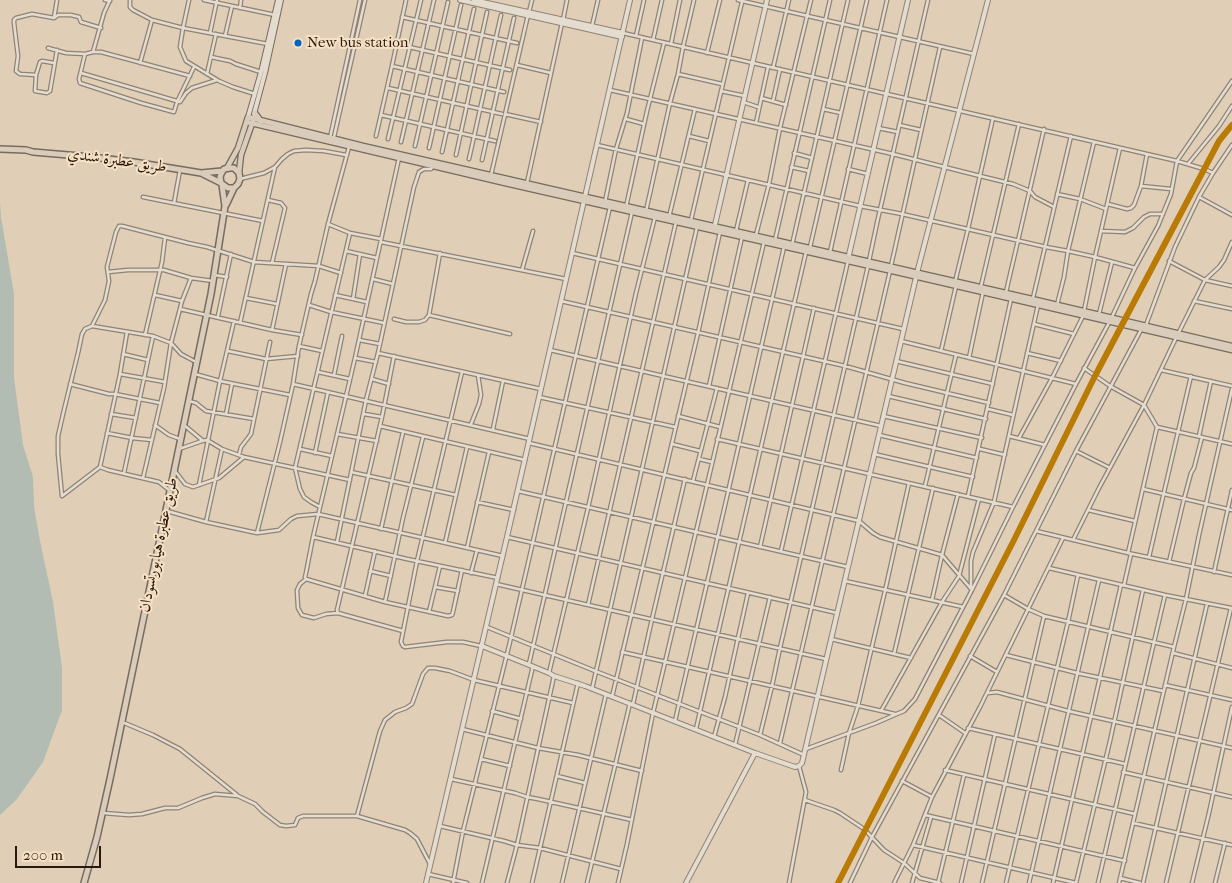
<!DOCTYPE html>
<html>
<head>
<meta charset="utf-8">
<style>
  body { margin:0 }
  #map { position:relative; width:1232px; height:883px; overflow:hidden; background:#e0ceb6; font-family:"IM FELL French Canon",serif }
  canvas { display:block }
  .scale { position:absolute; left:15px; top:846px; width:86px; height:22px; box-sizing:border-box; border:2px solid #28180d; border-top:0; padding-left:6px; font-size:15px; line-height:18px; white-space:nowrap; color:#28180d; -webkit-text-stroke:4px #f7e1c4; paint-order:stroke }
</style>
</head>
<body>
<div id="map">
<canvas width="1232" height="883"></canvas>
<div class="scale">200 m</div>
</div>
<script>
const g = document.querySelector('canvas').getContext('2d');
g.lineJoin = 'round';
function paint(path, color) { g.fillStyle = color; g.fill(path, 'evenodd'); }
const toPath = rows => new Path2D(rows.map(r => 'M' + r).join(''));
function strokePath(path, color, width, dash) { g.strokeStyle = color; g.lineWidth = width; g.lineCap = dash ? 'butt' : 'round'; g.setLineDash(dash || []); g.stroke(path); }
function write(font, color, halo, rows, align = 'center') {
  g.font = font + ' "IM FELL French Canon",Amiri,serif'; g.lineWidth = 4; g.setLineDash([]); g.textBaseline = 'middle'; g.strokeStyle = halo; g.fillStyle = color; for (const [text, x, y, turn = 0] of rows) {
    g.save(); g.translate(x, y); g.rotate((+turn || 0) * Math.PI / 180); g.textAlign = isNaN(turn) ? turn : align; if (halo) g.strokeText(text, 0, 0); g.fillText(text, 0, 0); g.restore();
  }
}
paint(toPath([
  [0,202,1,217,14,294,14,378,23,445,33,477,34,507,40,541,53,602,62,668,62,710,43,762,17,799,0,815]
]), '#b2bcb2');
const minor = toPath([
  [105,0,110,1],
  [130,0,130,7,133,10,152,20,183,28,180,47,186,61,219,81,233,87,255,94],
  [189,0,183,28,268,44],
  [204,0,275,15],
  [406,0,392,66,504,92],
  [738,0,974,54],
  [240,8,241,0],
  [529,12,532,0],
  [402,17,517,43],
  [54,18,57,0],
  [563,20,567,0],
  [592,26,598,0],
  [210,33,217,0],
  [623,33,1177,161,1204,169,1213,173],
  [225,36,232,6],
  [636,36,644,0],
  [653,40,662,0],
  [396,44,510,70],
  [671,44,680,0],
  [48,48,66,53,85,54,93,52,101,52,190,76],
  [93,52,104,13,110,0],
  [707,53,720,0],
  [85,54,79,79,80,83,141,103,174,112,177,102,194,67],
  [211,57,230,61,236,64,261,72],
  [54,63,42,61,40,62,36,75,35,91,47,93,50,91,57,50],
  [140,63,152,20],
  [517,65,551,73],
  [773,68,789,0],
  [81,73,180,102,186,93,192,88,217,80],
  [207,74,216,34],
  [678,74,722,84],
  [36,75,20,74,16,71,18,56,14,23,14,20,16,18,32,14,54,18,58,15,71,15,79,17,81,22,101,28],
  [388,88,502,114],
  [610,90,893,154,980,176,1013,184,1030,191,1035,197,1054,207],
  [721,91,745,96],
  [761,98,786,105],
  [773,101,780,69],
  [743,102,758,107],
  [823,109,841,113],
  [505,114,541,122],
  [381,115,495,141],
  [626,119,644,124],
  [756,123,768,67],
  [899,125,921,130],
  [878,128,898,132],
  [376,136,392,66],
  [689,136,709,141],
  [334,137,365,0],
  [330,138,360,0],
  [388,139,421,0],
  [401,142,434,0],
  [1094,142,1068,251,1095,257,1135,268],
  [597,145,860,206,902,214,1046,247,1068,251,1064,277,1057,305],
  [415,146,448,2],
  [429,148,461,5],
  [442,152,474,9],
  [794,153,812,158],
  [456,155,487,12],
  [469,159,501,15],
  [482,160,514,18],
  [1188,164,1219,126,1232,106],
  [791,167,809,171],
  [848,169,868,174],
  [491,175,528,15],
  [240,179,264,173,275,167,282,159,288,154,294,151,306,150,324,151,346,155],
  [527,183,562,23],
  [1141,186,1171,189],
  [1057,194,1080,199,1106,209],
  [143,197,263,221],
  [1199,197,1232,215],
  [268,200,281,203,285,208,272,263],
  [605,202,616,149,627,113,642,38],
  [174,203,180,170],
  [1108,204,1127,209,1131,208,1134,205,1141,186,1147,154],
  [626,207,647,111,664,43],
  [646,211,670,103,678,74,683,47,694,0],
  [669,217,695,109],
  [691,220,742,2],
  [328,224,350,233,381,239],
  [736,231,748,180],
  [1101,231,1125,232,1133,228,1144,217,1150,214,1163,214],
  [756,235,769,184,780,128,811,0],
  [775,240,830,0],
  [381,242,566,279],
  [764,242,707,485,859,521,873,533,880,537,942,555,972,590],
  [792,245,848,0],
  [810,247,867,0],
  [346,251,377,258],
  [830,252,887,0],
  [572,253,903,329],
  [869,261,877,223,928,0],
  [1169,261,1205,280,1232,286],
  [891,266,940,47],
  [522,270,533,231],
  [108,272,128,270,164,270,191,278,213,281],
  [214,275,227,277],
  [373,279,393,284],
  [955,282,968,229,993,118],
  [981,286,1019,124],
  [1006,292,1044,129],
  [155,295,182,301],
  [335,295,367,302],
  [246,298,277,304],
  [1033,298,1071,136],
  [353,299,360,254],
  [561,301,845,366,905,383,989,403],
  [1194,301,1232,309],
  [309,305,331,312,384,323],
  [180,309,272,330,302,335],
  [1084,311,1095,257,1120,148],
  [1099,314,1112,262],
  [429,315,510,334],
  [218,316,231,254],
  [394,319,406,322,419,322,425,320,429,315,440,253],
  [240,323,275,167],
  [1034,324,1074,334],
  [1146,325,1175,247,1199,197,1213,173,1232,145],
  [92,326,153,336,171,343,181,354,196,362],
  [272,330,286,264],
  [127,332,120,374,100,467,108,470,159,482,169,490],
  [1178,334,1205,280,1219,267,1224,260,1232,242],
  [145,335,162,262,165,238],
  [359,340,380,344],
  [901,341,1076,384],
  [299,346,322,351],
  [550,350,881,426],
  [228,351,266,359,298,356],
  [941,351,956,286],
  [378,353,541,389],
  [1027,353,1061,361],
  [123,354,148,360],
  [355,358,376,362],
  [969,358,983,292],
  [896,361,993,384],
  [1084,368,1110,386,1144,405,1157,427,1128,553],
  [1161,370,1232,386],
  [318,372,350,379],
  [462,372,417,561,401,642,403,646,405,647,447,642,463,642,481,646],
  [120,374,165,382],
  [195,374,220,381,290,395],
  [334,375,342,336],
  [372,379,389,384],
  [70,384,109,394,115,394,160,403],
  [293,384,530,439],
  [709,386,742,237],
  [888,396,986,419],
  [539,397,675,427],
  [189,401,196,403,206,411,254,419],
  [988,409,1013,415],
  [111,414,136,418],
  [226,414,232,384],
  [364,414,382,417],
  [678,416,720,427],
  [883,416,982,438],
  [471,424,479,404,481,395,478,375],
  [155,425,169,435,180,439],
  [184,425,202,440],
  [380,426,525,460],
  [1157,427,1232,444],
  [493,429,503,381],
  [107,433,132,438,152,440],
  [337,434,377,441],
  [879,435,977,458],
  [1009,436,1045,445],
  [1199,436,1211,381],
  [1019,438,1052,378,1083,316],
  [717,439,1013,507],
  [529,443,707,485,653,713,627,844,618,883],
  [672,444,700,451],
  [179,449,202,441,207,440,222,449,244,457,350,480],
  [300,449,332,456],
  [980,449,1005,455],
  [1076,451,1110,468],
  [315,453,328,392],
  [874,454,973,477],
  [239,455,241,447,251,434,270,342],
  [699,459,712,462],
  [100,467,62,496,58,454,58,436,64,410,78,353,82,334,85,329,92,326,105,300,109,281,107,267,116,232,119,226,122,226,188,243,207,247,254,262,319,266,341,273],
  [175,471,185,484,193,487,219,478,244,457],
  [351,472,456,495],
  [124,473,153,336],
  [143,478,164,388,171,343,182,301,191,278],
  [693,481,717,388],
  [199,485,220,381,234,321],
  [925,486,956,355],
  [1143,489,1232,510],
  [518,491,848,567],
  [968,496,1011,299],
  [477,502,514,510],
  [320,507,311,502,304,497,300,489,295,468,350,233],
  [1088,510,1135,521],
  [167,511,206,522,257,533,279,530,291,519,297,516,318,514,503,556],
  [206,522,222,449],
  [381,529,403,432],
  [1036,531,1128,553,1232,575],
  [257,533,280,442,293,384,299,346,311,294,315,281,328,224,349,147],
  [313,537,407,559,498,578],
  [507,537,837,613],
  [1073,540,1099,488,1144,405,1176,338],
  [337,542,366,400,378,353,414,187,419,172,424,169,431,169,433,166],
  [445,543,467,447],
  [760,547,814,308],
  [467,548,489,452],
  [781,551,848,261],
  [1149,557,1191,376],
  [1169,562,1184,499,1191,473,1194,468,1202,437],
  [1049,568,1165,595,1231,608],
  [370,571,391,576],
  [1214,572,1232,490],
  [471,573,477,550],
  [306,579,305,577,306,573,313,537,355,358,399,158],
  [306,579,385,602,448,616,452,615,453,612,462,570],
  [306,579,300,584,297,590,298,608,302,615,314,618,326,614,338,613,403,631],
  [845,581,963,607],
  [496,584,826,659],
  [1124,585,1131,554],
  [435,587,458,591],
  [971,587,971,561,973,552,994,502,1038,305],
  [1004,595,1028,609,1044,616,1174,647],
  [365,596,375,551],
  [932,600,942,555,958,494],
  [385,602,403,518,423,437],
  [588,605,676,222],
  [429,612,440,566],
  [338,613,337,610,382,417,394,356],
  [487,627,595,671,760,735,804,755],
  [831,639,911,658],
  [622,652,895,714],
  [1173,653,1232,668],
  [894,654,933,488],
  [1006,655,1077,673,1163,691],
  [970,656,997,672],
  [529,664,632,212],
  [549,673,588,508,636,293,655,217],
  [1165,685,1232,700],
  [592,689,697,227],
  [988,693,997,692,1068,711,1232,748],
  [612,697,698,333,720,232],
  [633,704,652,619,685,479],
  [492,711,521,719],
  [881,711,942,602,959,576,979,499],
  [939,715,965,733],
  [675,721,723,514,784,247],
  [122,722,153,735,180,749,237,795],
  [968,728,1125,764],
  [462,729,538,748,578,755,642,771],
  [696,729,806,252],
  [760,735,772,686,780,648,868,266],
  [714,737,725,697,748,593],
  [780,743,890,271],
  [735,745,770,597],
  [806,749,876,723,899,713,904,711,915,699,972,590,1013,507,1076,384,1110,321,1135,268,1158,226,1171,194,1177,161,1232,81],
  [481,759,510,766],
  [841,770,849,733,858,706,885,591,909,483],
  [945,770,1135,814],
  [1123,772,1232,797],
  [557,776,585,783],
  [451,779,515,793,527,797,538,799,632,820],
  [902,781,932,797],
  [805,800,834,810,840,813,864,829,884,850,904,863,920,878,940,883],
  [103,813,129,815,142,814,165,808,178,808,202,798,215,794,238,796,255,804,263,812,280,825,286,826,295,825,298,818,303,816,357,816,405,830,410,833,417,839,430,864],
  [925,815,1125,861],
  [357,816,380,731,385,720,395,712,406,708,412,704,423,674,428,668,435,668,450,671,474,680,573,703],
  [1133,823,1232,845],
  [440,826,504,841,517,845,540,848,621,869],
  [913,845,1076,883],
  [428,874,467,883],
  [1120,878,1140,883],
  [453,883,463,831,509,646,610,207],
  [482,883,533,666],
  [507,883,517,845,554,676],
  [532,883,578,683],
  [562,883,606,694],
  [587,883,630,703],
  [789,883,806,792,799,766],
  [850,883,872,837,1004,595,1076,451,1141,330],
  [894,883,913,845,932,797,980,707,1063,538],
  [912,883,931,817],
  [938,883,964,775],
  [961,883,995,734],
  [982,883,1044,616],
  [1006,883,1068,622,1078,575],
  [1029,883,1099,580],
  [1053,883,1121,585],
  [1076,883,1110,741,1143,590],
  [1098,883,1165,595],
  [1119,883,1174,647,1186,599,1199,535,1232,389],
  [1143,883,1207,604],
  [1166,883,1231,608],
  [1192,883,1209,813,1232,707],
  [1215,883,1225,843]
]);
const tertiary = toPath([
  [460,0,622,37],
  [474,0,623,33],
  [714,229,767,0],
  [848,259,908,0],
  [482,646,549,673,554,676,585,686,755,753,795,767,799,766,802,763,917,273,988,0],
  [426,883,507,537,630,0],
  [686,883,755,753]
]);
const secondary = toPath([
  [254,114,265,73,281,0],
  [248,117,261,72,278,0]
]);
const primary = toPath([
  [255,113,261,121],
  [247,122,505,183,901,273,1232,350],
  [227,168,238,148,248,117,363,146,1032,299,1232,346],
  [239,173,241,155,253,121]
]);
const trunk = toPath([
  [0,149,26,150,33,152,92,157,134,162,201,173,221,183,228,188,234,188,238,184,240,179,239,173,234,168,230,168,224,169,221,174,220,177,221,183],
  [201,173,222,171],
  [226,205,234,188],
  [84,883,97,837,110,779,211,294,225,206,222,185]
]);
strokePath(minor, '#8f8375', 5);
strokePath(tertiary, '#8f8375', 6);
strokePath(secondary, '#766b5e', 6);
strokePath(primary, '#766b5e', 7);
strokePath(trunk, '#766b5e', 8);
strokePath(minor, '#e5dcd0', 2.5);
strokePath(tertiary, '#e5dcd0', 4);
strokePath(secondary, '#e5dcd0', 4);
strokePath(primary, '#d9ccbb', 4.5);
strokePath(trunk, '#d9ccbb', 5);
strokePath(toPath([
  [838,883,1014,540,1095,376,1219,141,1232,125]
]), '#b97b04', 6);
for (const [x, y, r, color] of [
  [298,43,4.5,"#0065bd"]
]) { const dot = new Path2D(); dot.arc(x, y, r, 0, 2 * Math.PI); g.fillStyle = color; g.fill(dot); strokePath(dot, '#f7e1c4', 2); }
write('15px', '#28180d', '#f7e1c4', [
  ["New bus station",307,43]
], 'left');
write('16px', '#28180d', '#f7e1c4', [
  ["طريق عطبرة شندي",117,161,8],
  ["طريق عطبرة هيا بورتسودان",159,545,-78]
]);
</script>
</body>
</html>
